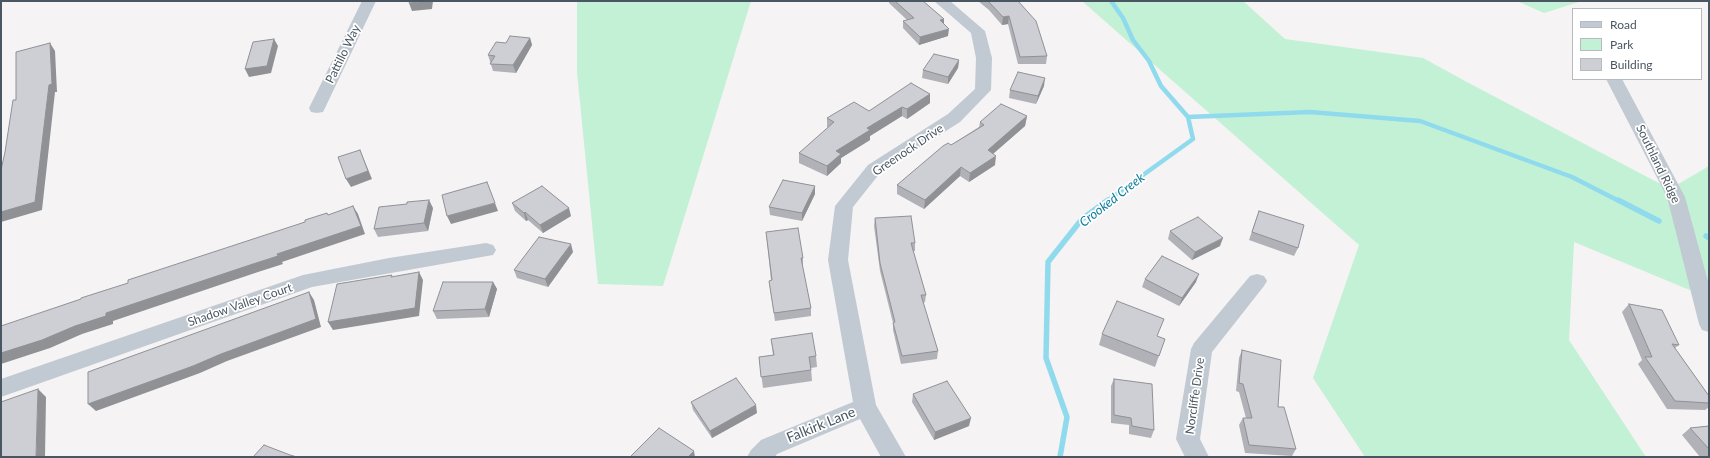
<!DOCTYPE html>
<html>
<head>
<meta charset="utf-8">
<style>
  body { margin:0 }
  #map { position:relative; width:1710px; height:458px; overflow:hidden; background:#f5f3f3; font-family:Lato,sans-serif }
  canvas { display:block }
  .frame { position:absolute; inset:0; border:2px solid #4a5661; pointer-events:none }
  .legend { position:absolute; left:1572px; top:8px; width:130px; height:72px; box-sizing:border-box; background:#fff; border:1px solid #b7bbc0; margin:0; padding:5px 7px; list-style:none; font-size:12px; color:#4a5661 }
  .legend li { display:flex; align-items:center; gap:8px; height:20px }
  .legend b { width:20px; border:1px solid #b7bbc0 }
</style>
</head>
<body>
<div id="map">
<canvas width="1710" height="458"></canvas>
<div class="frame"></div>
<ul class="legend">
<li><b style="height:5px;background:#c1cad2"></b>Road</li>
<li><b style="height:11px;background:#c3f1d5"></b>Park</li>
<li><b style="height:11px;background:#cdcfd5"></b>Building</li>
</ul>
</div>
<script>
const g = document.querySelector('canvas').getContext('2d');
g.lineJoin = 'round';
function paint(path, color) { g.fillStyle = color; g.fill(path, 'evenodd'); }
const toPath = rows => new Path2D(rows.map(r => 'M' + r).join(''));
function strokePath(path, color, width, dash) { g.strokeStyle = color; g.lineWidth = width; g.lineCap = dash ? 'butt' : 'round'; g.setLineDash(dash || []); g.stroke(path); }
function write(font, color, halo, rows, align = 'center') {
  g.font = font + ' Lato,sans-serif'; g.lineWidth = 3.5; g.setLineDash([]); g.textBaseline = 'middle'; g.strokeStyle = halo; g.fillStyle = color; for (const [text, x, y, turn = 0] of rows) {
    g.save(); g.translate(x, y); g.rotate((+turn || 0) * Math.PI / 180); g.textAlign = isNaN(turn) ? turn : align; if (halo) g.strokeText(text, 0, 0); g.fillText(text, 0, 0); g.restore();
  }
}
paint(toPath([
  [577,1,751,1,663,286,598,284,577,72],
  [1082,1,1243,1,1285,39,1423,58,1465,81,1670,189,1709,166,1709,298,1574,242,1569,340,1646,457,1365,457,1313,378,1359,245],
  [1517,1,1582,1,1544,13]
]), '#c3f1d5');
strokePath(toPath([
  [1188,117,1310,112,1420,121,1572,177,1619,201],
  [1107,201,1193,139,1188,117,1161,86,1149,61,1133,40,1123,18,1111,1]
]), '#90daee', 4.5);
strokePath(toPath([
  [1618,200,1659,221],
  [1706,236,1709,238],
  [1060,457,1067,417,1046,358,1048,262,1082,219,1108,200]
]), '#90daee', 5.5);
paint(toPath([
  [362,1,376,1,325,108,323,112,317,113,311,112,309,108,362,1],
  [934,1,950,1,985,31,992,58,991,90,960,122,880,173,853,207,848,260,876,405,906,457,881,457,860,419,777,454,775,457,747,457,751,450,761,440,853,402,828,260,835,206,868,165,948,114,975,89,976,58,971,33,934,1],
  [1606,79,1622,79,1685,197,1709,285,1709,332,1702,330,1699,324,1667,197,1606,79],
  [486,243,493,245,496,250,493,255,312,287,1,397,1,379,303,275,389,258,486,243],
  [1257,274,1264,276,1267,281,1264,286,1212,352,1200,439,1209,457,1185,457,1176,439,1191,349,1194,343,1250,276,1257,274]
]), '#c1cad2');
paint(toPath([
  [889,1,923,1,944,19,944,24,948,36,919,45,903,28,903,21,907,20,889,3],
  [978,1,1018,1,1047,56,1046,64,1018,64,1008,24,1002,25,989,10],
  [530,38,532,45,516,73,493,71,488,55,506,43],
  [959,60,958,68,948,84,922,78,923,70],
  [1044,86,1036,104,1009,98,1010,90],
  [930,94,930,103,907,119,902,116,870,136,870,140,841,158,841,163,827,176,799,163,799,153,828,128,827,127,827,118,869,111],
  [1027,116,1025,126,993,154,995,165,969,182,960,176,924,209,897,194,897,185,951,145,979,127,980,122],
  [815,194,802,221,770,215,769,207],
  [512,203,571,216,543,233,528,220,526,221,515,211],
  [433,208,428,231,378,237,374,229],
  [1259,211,1298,248,1294,256,1249,240,1256,219],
  [875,218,915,243,915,251,913,251,926,295,925,302,923,303,938,351,937,359,901,364,893,330,893,323,880,271,874,226],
  [1170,231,1220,246,1192,260,1168,239],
  [766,232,803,258,803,266,802,266,811,308,811,316,775,321,770,289,769,281,771,280],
  [573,252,548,287,517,278,514,270],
  [1145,279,1196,282,1179,306,1142,287],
  [493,282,497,289,489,317,437,319,433,311],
  [1629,304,1679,345,1675,348,1709,396,1709,407,1705,410,1667,409,1638,364,1642,360,1622,312],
  [1102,334,1165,339,1155,367,1099,345],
  [771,339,816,356,817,367,811,368,812,381,763,388,759,357,773,355],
  [1242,350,1278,407,1296,449,1292,456,1245,453,1239,425,1243,418,1246,418,1239,392,1236,391,1239,358],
  [1114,379,1154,430,1151,438,1129,434,1129,425,1111,423,1111,386],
  [913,394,969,426,934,440,912,402],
  [691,402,757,413,712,438,693,410],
  [1709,426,1709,457,1700,457,1682,435,1690,428]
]), '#b0b2b7');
paint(toPath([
  [429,1,433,1,432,9,412,11,409,3],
  [1009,16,1008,24,1002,25,1003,17],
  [944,19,944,26,940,20],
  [949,29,948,36,919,45,920,37],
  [530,38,532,45,516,73,513,65],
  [274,39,278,46,271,73,249,77,245,69],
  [50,43,55,51,57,92,55,92,42,210,1,222,1,212],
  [959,60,958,68,948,84,948,77],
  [1045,78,1044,86,1036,104,1038,96],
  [930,94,930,103,907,119,907,109],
  [902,107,902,116,870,136,870,140,841,158,841,163,827,176,827,166,836,151,867,128],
  [1027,116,1025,126,987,159,988,150],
  [360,150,372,179,351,187,346,179],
  [996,156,995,165,969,182,970,173],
  [961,167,960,176,924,209,925,200],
  [815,186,815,194,802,221,802,213],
  [429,200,433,208,428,231,424,223],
  [495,203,498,211,451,224,447,216],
  [353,206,358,214,365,234,282,262,283,264,258,272,113,321,113,324,82,334,50,348,1,364,1,353,106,313,277,254],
  [569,208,571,216,543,233,540,225],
  [525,212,528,220,526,221,524,213],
  [1223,238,1220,246,1192,260,1195,252],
  [571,244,573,252,548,287,545,279],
  [419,272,423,280,419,316,333,330,328,322],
  [1199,274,1196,282,1179,306,1182,298],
  [493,282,497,289,489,317,485,309],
  [309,292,314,300,321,327,227,361,200,373,96,411,88,404],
  [38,389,46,397,45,457,36,457],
  [756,405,757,413,712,438,710,431],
  [971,418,969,426,934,440,935,432],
  [694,451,695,457,688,457]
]), '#909195');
const building = toPath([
  [410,1,429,1,409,3,410,1],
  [895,1,923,1,944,19,940,20,949,29,920,37,903,21,914,18,895,1],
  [988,1,1018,1,1036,21,1047,56,1020,57,1009,16,1003,17,988,1],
  [510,36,530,38,513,65,490,64,495,56,488,55,496,42,506,43,510,36],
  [274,39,267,66,245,69,253,42,274,39],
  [50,43,52,84,49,85,35,202,1,212,1,170,5,152,13,100,16,100,16,52,50,43],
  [934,54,959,60,948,77,923,70,934,54],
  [1018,72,1045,78,1038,96,1010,90,1018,72],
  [911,83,930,94,907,109,902,107,867,128,870,130,836,151,841,154,827,166,799,153,834,122,827,118,854,102,869,111,911,83],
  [1001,104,1027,116,988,150,996,156,970,173,961,167,925,200,897,185,943,146,948,143,951,145,984,125,980,122,1001,104],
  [360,150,368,171,346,179,338,157,360,150],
  [783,180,815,186,802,213,769,207,783,180],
  [487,182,495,203,447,216,442,195,487,182],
  [542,186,569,208,540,225,525,212,524,213,512,203,542,186],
  [429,200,424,223,374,229,379,207,407,204,407,202,429,200],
  [353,206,361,226,277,254,278,256,253,264,106,313,106,316,75,326,42,340,1,353,1,326,81,299,81,298,128,283,128,280,305,222,305,220,327,213,328,215,353,206],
  [1259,211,1304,225,1298,248,1252,232,1259,211],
  [911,216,915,243,911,243,926,295,921,295,938,351,902,356,893,323,895,322,880,263,875,218,911,216],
  [1198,217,1223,238,1195,252,1170,231,1198,217],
  [798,228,803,258,801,258,811,308,774,313,769,281,772,280,766,232,798,228],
  [539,237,571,244,545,279,514,270,539,237],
  [1162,256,1199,274,1182,298,1145,279,1162,256],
  [419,272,415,308,328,322,337,284,392,275,391,277,419,272],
  [443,282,493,282,485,309,433,311,443,282],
  [309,292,316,319,221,354,193,366,88,404,88,372,309,292],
  [1117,301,1164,319,1157,336,1165,339,1159,356,1102,334,1117,301],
  [1629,304,1662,310,1679,345,1672,344,1709,396,1709,403,1675,401,1645,357,1652,357,1629,304],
  [812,333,816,356,809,357,811,370,761,377,759,357,774,355,771,339,812,333],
  [1242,350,1281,360,1278,407,1284,407,1296,449,1249,445,1243,418,1252,418,1243,384,1239,383,1242,350],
  [736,378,756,405,710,431,691,402,736,378],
  [1114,379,1152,384,1154,430,1132,426,1131,418,1114,415,1114,379],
  [947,381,971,418,935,432,913,394,947,381],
  [38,389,36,457,1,457,1,402,38,389],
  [1709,426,1709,449,1690,428,1709,426],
  [659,428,694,451,688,457,630,457,659,428],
  [264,445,290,455,297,457,253,457,264,445]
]);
paint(building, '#cdcfd5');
strokePath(building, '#909195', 1);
write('12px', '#4a5661', '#fff', [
  ["Pattillo Way",343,54,-64],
  ["Greenock Drive",908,150,-34],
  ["Southland Ridge",1658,164,64],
  ["Shadow Valley Court",240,305,-19],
  ["Norcliffe Drive",1195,396,-82]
]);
write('italic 13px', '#0c7c9b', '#fff', [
  ["Crooked Creek",1112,200,-38]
]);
write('14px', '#4a5661', '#fff', [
  ["Falkirk Lane",821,425,-22]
]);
</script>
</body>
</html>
